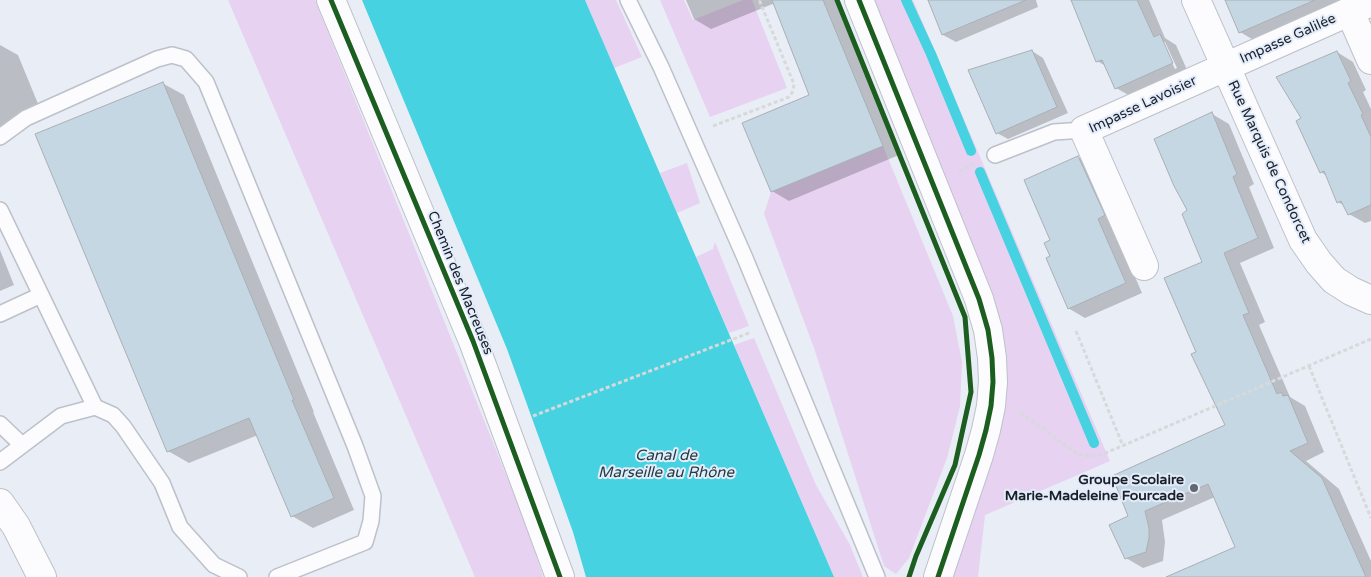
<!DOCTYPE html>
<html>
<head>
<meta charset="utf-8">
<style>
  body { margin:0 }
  canvas { display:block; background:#e9edf5 }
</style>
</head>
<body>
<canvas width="1371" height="577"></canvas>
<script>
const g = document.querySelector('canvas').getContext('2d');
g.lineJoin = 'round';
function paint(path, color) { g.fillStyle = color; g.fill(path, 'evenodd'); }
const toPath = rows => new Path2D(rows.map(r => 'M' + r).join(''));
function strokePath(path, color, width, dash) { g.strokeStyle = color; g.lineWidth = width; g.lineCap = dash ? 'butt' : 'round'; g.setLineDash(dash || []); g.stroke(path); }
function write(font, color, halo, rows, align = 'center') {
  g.font = font + ' "Varela Round",sans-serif'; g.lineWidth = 4; g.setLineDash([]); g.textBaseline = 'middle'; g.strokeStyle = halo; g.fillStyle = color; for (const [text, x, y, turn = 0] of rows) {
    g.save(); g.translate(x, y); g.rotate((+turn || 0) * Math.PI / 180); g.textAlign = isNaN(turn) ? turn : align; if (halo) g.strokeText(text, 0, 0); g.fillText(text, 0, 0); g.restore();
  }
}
paint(toPath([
  [228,0,315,0,527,527,543,577,475,577],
  [585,0,616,0,642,57,614,68],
  [660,0,684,0,693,20,743,0,752,0,787,88,710,117],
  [871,0,913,0,1110,461,985,515,978,577,950,577,1005,387],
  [883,146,953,316,962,362,960,406,947,458,909,558,896,574,884,566,814,348,764,214,771,192],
  [687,163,700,203,677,213,660,173],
  [715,242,749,326,729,333,696,257,713,249],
  [754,338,816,485,850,545,863,577,834,577,734,345]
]), '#e7d2f2');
paint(toPath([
  [362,0,585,0,834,577,586,577,573,532,507,349]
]), '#46d2e0');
paint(toPath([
  [686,0,836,0,899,155,789,201,772,191,810,96,775,3,711,29,694,19],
  [930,0,1036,0,1038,7,956,42,943,35],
  [1072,0,1149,0,1165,38,1176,45,1188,72,1132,97,1116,88,1106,66,1097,61],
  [1162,42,1165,42,1177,68,1175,69],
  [1227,0,1354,0,1257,42,1240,32],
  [0,45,18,55,41,111,0,128],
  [1032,51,1043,58,1068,113,1008,139,997,133],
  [1337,52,1353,62,1366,90,1363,92,1371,109,1371,221,1365,223,1349,214,1345,206,1338,202,1327,176,1321,172,1303,118],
  [162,83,184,95,314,412,313,412,354,510,313,528,292,516,258,435,189,463,168,451],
  [1212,114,1229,124,1254,184,1249,187,1274,248,1240,263,1265,322,1259,325,1290,397,1305,406,1324,452,1306,461,1339,489,1371,561,1371,577,1171,577,1236,547,1215,497,1162,520,1165,542,1163,561,1143,568,1126,558,1130,516,1227,426,1197,352,1204,263,1189,211],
  [1078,157,1095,167,1114,228,1142,293,1085,318,1068,308,1052,257,1052,240],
  [0,250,14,285,0,291]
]), '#0003');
strokePath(toPath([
  [906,0,931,54,971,151],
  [980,172,1094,443]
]), '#46d2e0', 10);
const building = toPath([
  [772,0,823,0,883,146,771,192,742,123,809,95,772,0],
  [928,0,1026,0,942,35,928,0],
  [1071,0,1137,0,1154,37,1160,34,1173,63,1115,89,1102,60,1096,62,1071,0],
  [1225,0,1315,0,1239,33,1225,0],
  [1032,50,1057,107,996,134,968,70,1032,50],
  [1337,51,1351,81,1348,83,1363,114,1361,115,1371,137,1371,205,1348,215,1341,201,1337,203,1324,171,1320,173,1296,121,1301,118,1276,77,1337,51],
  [163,82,294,400,292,400,334,498,291,517,249,418,167,452,35,134,163,82],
  [1212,112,1237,174,1233,177,1258,238,1224,253,1249,313,1243,315,1277,394,1281,392,1283,396,1288,395,1308,443,1290,451,1322,478,1366,577,1166,577,1235,547,1208,484,1145,511,1149,528,1149,538,1146,552,1125,559,1109,525,1128,516,1112,476,1225,425,1191,354,1196,352,1164,278,1202,262,1182,214,1187,210,1174,186,1154,139,1212,112],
  [1078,156,1105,215,1098,219,1126,283,1068,309,1046,258,1050,256,1044,243,1050,240,1024,180,1078,156]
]);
paint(building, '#c5d7e3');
strokePath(building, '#a9afb6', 1);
const lane = toPath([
  [628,0,661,67,745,258,877,577],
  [0,137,26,118,157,59,172,55,186,59,206,82,355,446,373,496,371,521,365,542,277,577],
  [995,155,1054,132,1084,130],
  [0,210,95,407],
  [0,314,41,295],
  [0,424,22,445],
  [0,462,61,416,95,407,113,415,123,426,162,483,180,527,214,565,239,577]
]);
const street = toPath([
  [331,0,473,341,560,577],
  [859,0,979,299,988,330,992,358,993,382,991,406,986,430,979,455,938,577],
  [1196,0,1303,240,1319,263,1334,280,1351,291,1371,300],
  [1350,12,1371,60],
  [1144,266,1084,130,1371,2],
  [0,503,16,526,42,577]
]);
strokePath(lane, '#bdc1c9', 18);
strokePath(street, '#bdc1c9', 30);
strokePath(toPath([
  [713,126,789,97,793,91,794,84,760,2,761,0],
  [959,171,974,164],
  [1076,331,1123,446],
  [1309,366,1371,518],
  [1020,414,1031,420,1076,453,1087,456,1101,455,1371,339],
  [533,416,749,333]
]), '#d7d9db', 3, [4, 2.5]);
strokePath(lane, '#fcfcfe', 15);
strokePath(street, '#fcfcfe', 28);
strokePath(toPath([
  [331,0,473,341,560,577],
  [837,0,965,317,971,392,955,465,916,556,909,577],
  [859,0,979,299,988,330,992,358,993,382,991,406,986,430,979,455,938,577]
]), '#1b5e20', 5);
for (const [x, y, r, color] of [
  [1194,488,5,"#626770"]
]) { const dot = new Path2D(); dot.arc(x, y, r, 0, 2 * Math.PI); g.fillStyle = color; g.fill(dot); strokePath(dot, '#e3ecfb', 2); }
write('14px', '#1a1f28', '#e3ecfb', [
  ["Impasse Galilée",1288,39,-24],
  ["Impasse Lavoisier",1143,105,-25],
  ["Rue Marquis de Condorcet",1269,162,65],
  ["Chemin des Macreuses",460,283,68]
]);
write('bold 14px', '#1a1f28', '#e3ecfb', [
  ["Groupe Scolaire",1184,480],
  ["Marie-Madeleine Fourcade",1184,496]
], 'right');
write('italic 15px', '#223c3f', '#e3ecfb', [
  ["Canal de",666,456],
  ["Marseille au Rhône",666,473]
]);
</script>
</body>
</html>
